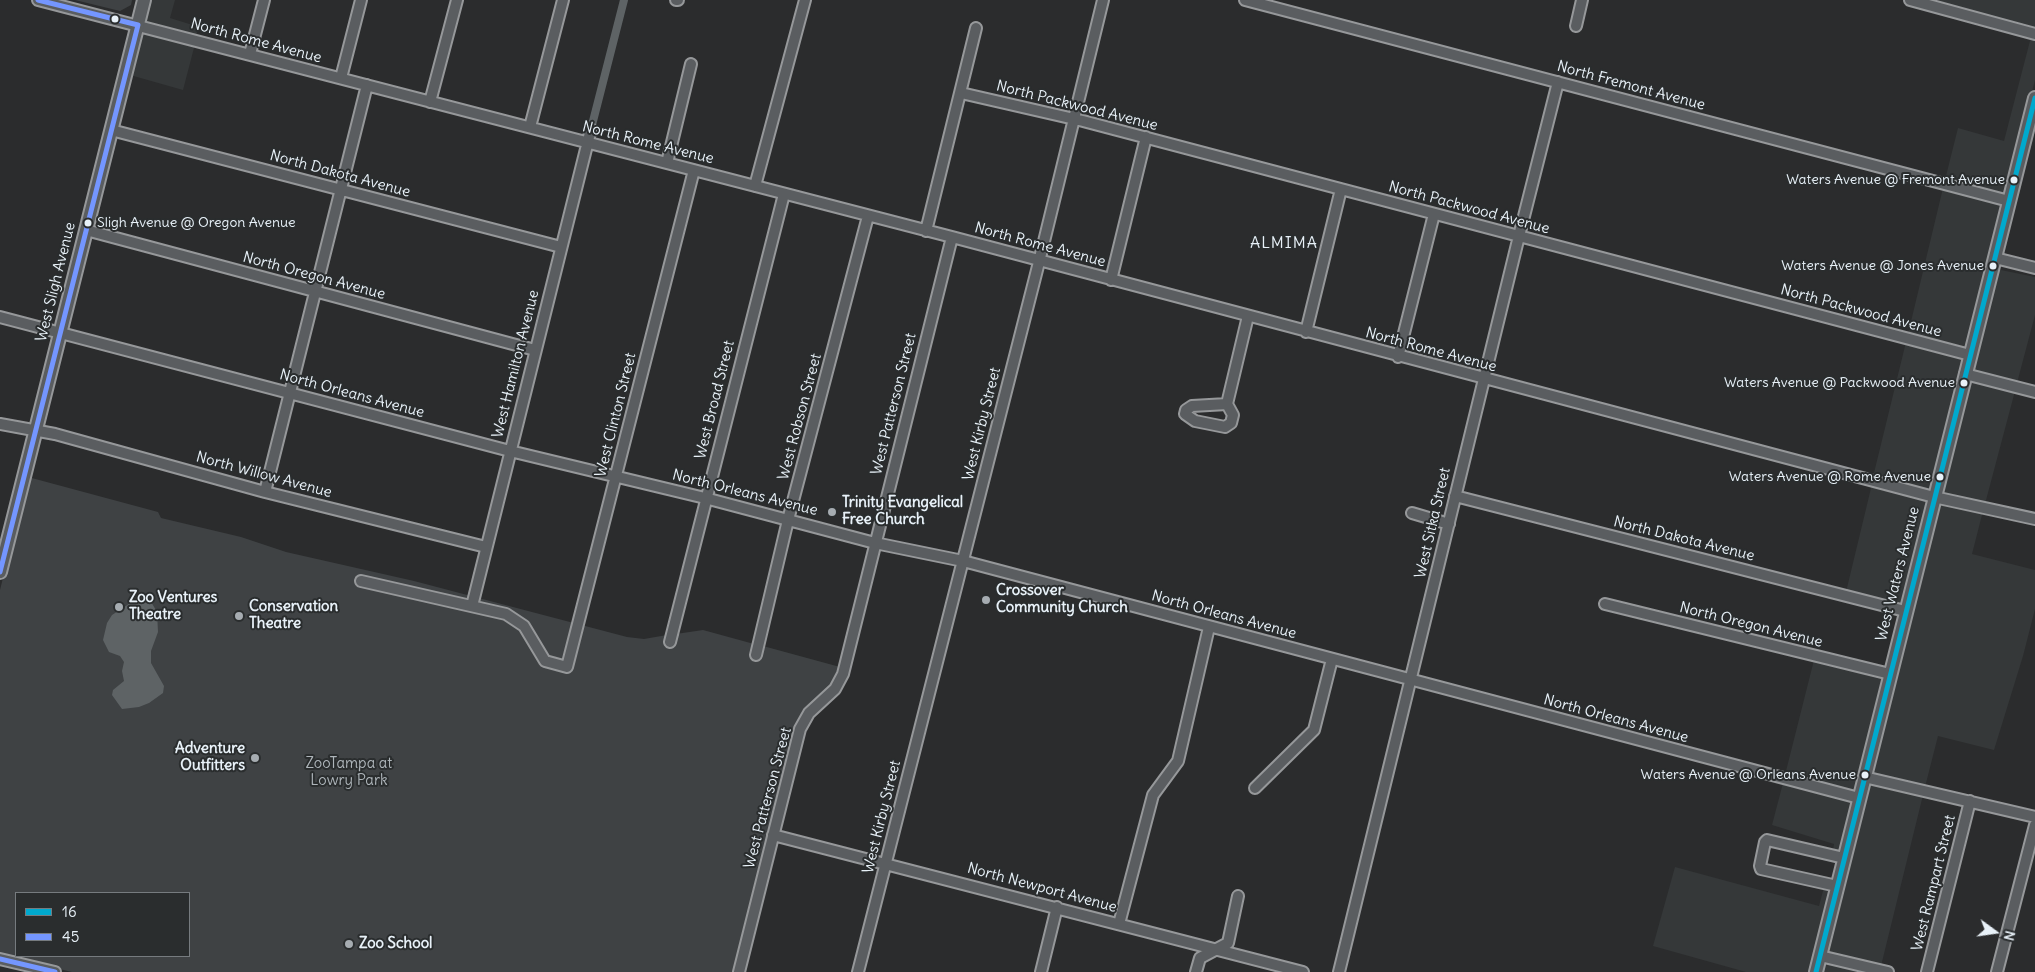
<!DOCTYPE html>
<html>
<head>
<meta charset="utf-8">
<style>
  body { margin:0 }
  #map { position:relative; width:2035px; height:972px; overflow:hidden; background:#2b2c2d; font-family:Delius,sans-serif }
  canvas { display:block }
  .legend { position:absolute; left:15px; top:892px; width:175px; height:65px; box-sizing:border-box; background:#2a2d2e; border:1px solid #767b7f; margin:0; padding:6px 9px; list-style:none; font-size:15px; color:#e8f1f8 }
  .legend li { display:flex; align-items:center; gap:10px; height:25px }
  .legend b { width:25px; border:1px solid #767b7f }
  .north { position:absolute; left:1970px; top:907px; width:50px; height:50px; -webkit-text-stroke:4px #2a2d2e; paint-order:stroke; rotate:104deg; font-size:14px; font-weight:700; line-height:20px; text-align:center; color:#e8f1f8 }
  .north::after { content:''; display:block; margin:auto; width:18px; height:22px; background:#e8f1f8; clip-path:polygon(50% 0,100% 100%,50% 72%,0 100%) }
</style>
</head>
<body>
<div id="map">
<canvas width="2035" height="972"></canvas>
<ul class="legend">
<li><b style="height:6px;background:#00a9ce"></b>16</li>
<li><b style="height:6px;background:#7496ff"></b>45</li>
</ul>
<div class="north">N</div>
</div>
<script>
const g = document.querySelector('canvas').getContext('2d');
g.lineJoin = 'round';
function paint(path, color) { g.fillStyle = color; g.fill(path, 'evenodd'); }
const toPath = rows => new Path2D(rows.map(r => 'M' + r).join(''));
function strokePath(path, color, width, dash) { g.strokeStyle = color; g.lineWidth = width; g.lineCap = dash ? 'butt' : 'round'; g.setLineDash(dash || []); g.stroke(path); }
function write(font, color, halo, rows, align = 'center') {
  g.font = font + ' Delius,sans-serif'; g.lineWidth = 4; g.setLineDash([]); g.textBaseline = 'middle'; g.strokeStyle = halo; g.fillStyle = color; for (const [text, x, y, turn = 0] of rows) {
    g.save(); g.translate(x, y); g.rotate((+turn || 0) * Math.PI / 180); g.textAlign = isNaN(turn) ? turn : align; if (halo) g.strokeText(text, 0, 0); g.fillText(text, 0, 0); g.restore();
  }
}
paint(toPath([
  [149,0,175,0,170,18,199,27,196,36,143,23],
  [1925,0,2035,0,2035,30],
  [141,30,195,44,183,90,130,75],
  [2031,37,2035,38,2035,80,2005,196,1945,180,1958,128,2004,141],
  [1943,188,2004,204,1967,350,1908,334],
  [1996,269,2035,277,2035,315,2017,383,1970,371],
  [1906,342,1965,357,1931,492,1873,477],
  [1968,379,2015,391,1985,504,1939,494],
  [1872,484,1929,499,1902,606,1846,592],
  [1937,501,1983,511,1972,554,2035,570,2035,609,2023,656,1994,750,1938,736,1925,787,1870,774],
  [1814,660,1884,677,1856,793,1785,775],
  [1868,782,1923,795,1881,966,1826,953],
  [1783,783,1854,801,1841,853,1833,851,1834,844,1772,825],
  [1675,867,1819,906,1824,887,1832,889,1812,972,1746,972,1653,946],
  [1824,960,1871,972,1821,972]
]), '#353839');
paint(toPath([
  [75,0,132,0,131,5,120,11],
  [28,477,158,512,161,518,241,537,286,552,414,581,627,637,644,639,667,635,664,645,673,647,676,634,703,630,754,644,751,658,760,660,763,646,840,667,833,683,802,711,734,972,72,972,0,955,0,590],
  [16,893,189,893,189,956,16,956]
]), '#3f4244');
paint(toPath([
  [141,596,150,600,157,612,158,632,151,651,151,663,164,686,163,693,149,703,139,707,122,709,112,695,113,690,124,681,122,671,124,662,120,656,109,652,103,640,107,623,112,615]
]), '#5e6365');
strokePath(toPath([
  [591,129,624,0]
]), '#5e6365', 8);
const minor = toPath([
  [38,0,952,237,1934,497,2035,519],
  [676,0,678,0],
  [1245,0,2009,201],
  [1910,0,2035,34],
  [1576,26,1582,0],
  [250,54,264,0],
  [341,78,361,0],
  [961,93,1083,121,1970,355],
  [430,102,457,0],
  [530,127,563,0],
  [111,130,561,247],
  [667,163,691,64],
  [755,186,805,0],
  [86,230,535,350],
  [926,231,976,28],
  [1995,258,2035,268],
  [1111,280,1146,137],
  [0,317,510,451,705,498,875,543,963,561,1859,798],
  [1306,332,1341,189],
  [1398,357,1434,214],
  [1965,374,2035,392],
  [1227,404,1233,415,1231,423,1225,427,1195,421,1185,414,1186,410,1192,406,1227,404],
  [1227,404,1248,316],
  [0,424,55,434,265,492,486,547],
  [265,492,367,85],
  [1455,496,1905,611],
  [1412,513,1449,524],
  [361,581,506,614,524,626,545,661,567,667,694,170],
  [1605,604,1890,674],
  [472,606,591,129],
  [670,642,784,194],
  [756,655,788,520,868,216],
  [1864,777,2035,817],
  [1255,788,1314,730,1332,659],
  [773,835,1303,972],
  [1837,886,1761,869,1760,866,1765,842,1767,840,1844,858],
  [1119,924,1153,795,1178,761,1209,627],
  [1820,956,1888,972],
  [0,959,55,972],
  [739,972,800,729,809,713,835,689,843,674,952,237],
  [858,972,1038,266,1103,0],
  [1041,972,1057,907],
  [1196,972,1200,958,1228,943,1238,896],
  [1339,972,1519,236,1558,82],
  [1927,972,1970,801],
  [1997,972,2035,825]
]);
const major = toPath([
  [0,572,144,0],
  [1816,972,2035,98]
]);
strokePath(minor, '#96989a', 14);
strokePath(major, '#96989a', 16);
strokePath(minor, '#5a5d60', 10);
strokePath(major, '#5a5d60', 12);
strokePath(toPath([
  [1816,972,2035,98]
]), '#00a9ce', 5);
strokePath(toPath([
  [0,572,138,25,38,0],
  [0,959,55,972]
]), '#7496ff', 5);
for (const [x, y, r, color] of [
  [115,19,4.5,"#e8f1f8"],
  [2014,180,4.5,"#e8f1f8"],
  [88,223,4.5,"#e8f1f8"],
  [1993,266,4.5,"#e8f1f8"],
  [1964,383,4.5,"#e8f1f8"],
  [1940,477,4.5,"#e8f1f8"],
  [832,512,5,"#a6acb1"],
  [986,600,5,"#a6acb1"],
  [119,607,5,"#a6acb1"],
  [239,616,5,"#a6acb1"],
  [255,758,5,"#a6acb1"],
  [1865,775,4.5,"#e8f1f8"],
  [349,944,5,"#a6acb1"]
]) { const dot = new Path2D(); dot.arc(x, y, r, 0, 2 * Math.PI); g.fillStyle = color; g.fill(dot); strokePath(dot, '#2a2d2e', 2); }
write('14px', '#e8f1f8', '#2a2d2e', [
  ["Waters Avenue @ Fremont Avenue",2005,180],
  ["Sligh Avenue @ Oregon Avenue",97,223,"left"],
  ["Waters Avenue @ Jones Avenue",1984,266],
  ["Waters Avenue @ Packwood Avenue",1955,383],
  ["Waters Avenue @ Rome Avenue",1931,477],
  ["Waters Avenue @ Orleans Avenue",1856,775]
], 'right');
write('15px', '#e8f1f8', '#2a2d2e', [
  ["North Rome Avenue",256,41,15],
  ["North Fremont Avenue",1631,86,15],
  ["North Packwood Avenue",1077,106,14],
  ["North Rome Avenue",648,143,14],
  ["North Dakota Avenue",340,174,15],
  ["North Packwood Avenue",1469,208,15],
  ["North Rome Avenue",1040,245,15],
  ["North Oregon Avenue",314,276,15],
  ["West Sligh Avenue",56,282,-76],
  ["North Packwood Avenue",1861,311,15],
  ["North Rome Avenue",1431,350,15],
  ["West Hamilton Avenue",516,364,-76],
  ["North Orleans Avenue",352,394,15],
  ["West Broad Street",715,400,-76],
  ["West Patterson Street",894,404,-76],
  ["West Clinton Street",616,415,-76],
  ["West Robson Street",800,417,-75],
  ["West Kirby Street",982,424,-76],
  ["North Willow Avenue",264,475,15],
  ["North Orleans Avenue",745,493,14],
  ["West Sitka Street",1433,523,-77],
  ["North Dakota Avenue",1684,539,14],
  ["West Waters Avenue",1898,574,-76],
  ["North Orleans Avenue",1224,615,15],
  ["North Oregon Avenue",1751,625,14],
  ["North Orleans Avenue",1616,719,15],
  ["West Patterson Street",768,798,-75],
  ["West Kirby Street",882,817,-76],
  ["West Rampart Street",1934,883,-76],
  ["North Newport Avenue",1042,888,15]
]);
write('bold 15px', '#e8f1f8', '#2a2d2e', [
  ["Trinity Evangelical",842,503],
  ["Free Church",842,520],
  ["Crossover",996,591],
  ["Community Church",996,608],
  ["Zoo Ventures",129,598],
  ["Theatre",129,615],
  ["Conservation",249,607],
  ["Theatre",249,624],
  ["Adventure",245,749,"right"],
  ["Outfitters",245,766,"right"],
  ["Zoo School",359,944]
], 'left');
write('15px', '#aeb5ba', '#2a2d2e', [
  ["ZooTampa at",349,764],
  ["Lowry Park",349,781]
]);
g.letterSpacing = '1px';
write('16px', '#e8f1f8', '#2a2d2e', [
  ["ALMIMA",1284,243]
]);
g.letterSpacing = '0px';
</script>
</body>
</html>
